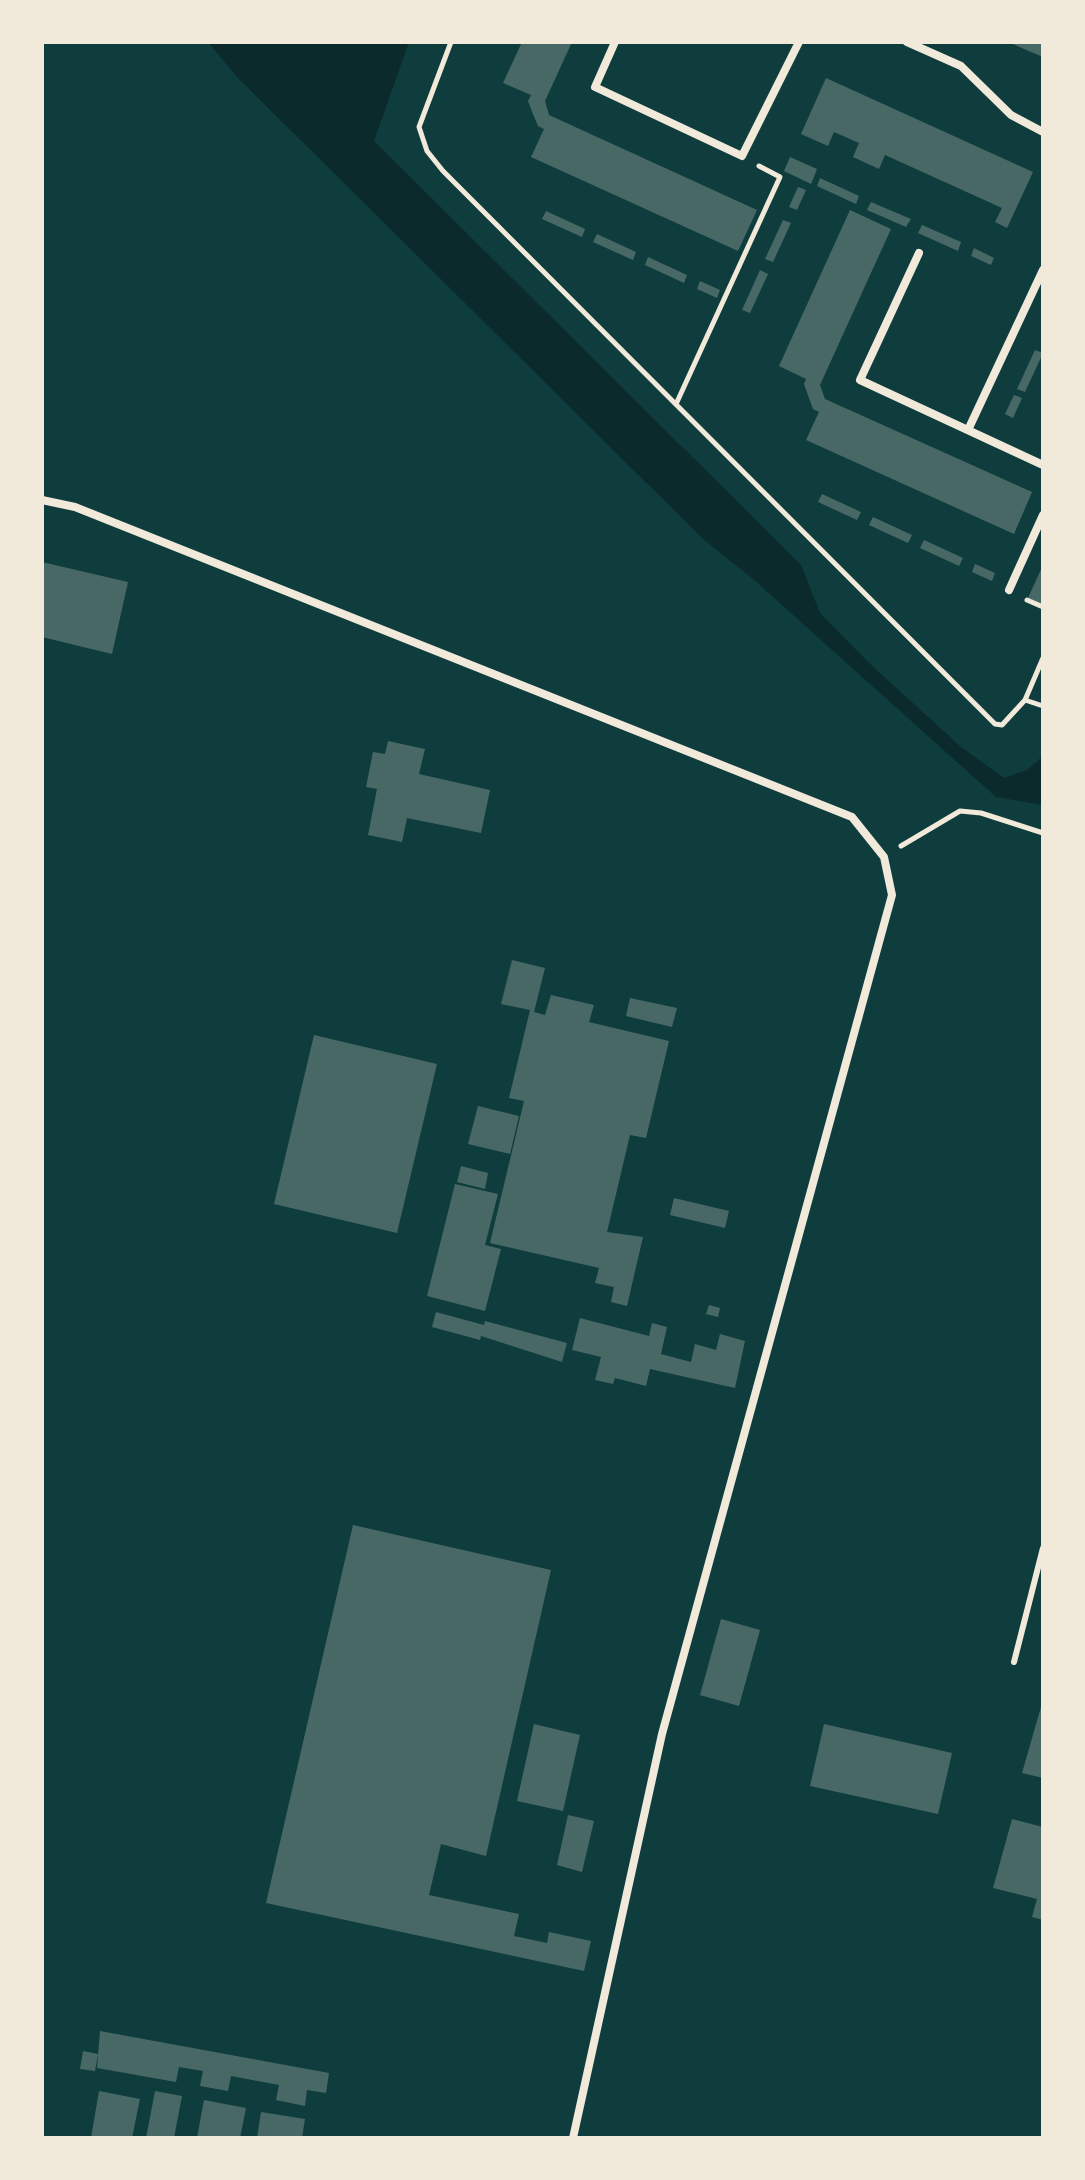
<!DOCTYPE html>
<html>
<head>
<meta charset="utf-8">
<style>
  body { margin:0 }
  #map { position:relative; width:1085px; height:2180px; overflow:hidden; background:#0f3d3e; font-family:"Fira Sans Condensed",sans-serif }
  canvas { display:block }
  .frame { position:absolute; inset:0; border:44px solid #f1e9da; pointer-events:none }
</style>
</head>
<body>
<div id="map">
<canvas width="1085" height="2180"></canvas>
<div class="frame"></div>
</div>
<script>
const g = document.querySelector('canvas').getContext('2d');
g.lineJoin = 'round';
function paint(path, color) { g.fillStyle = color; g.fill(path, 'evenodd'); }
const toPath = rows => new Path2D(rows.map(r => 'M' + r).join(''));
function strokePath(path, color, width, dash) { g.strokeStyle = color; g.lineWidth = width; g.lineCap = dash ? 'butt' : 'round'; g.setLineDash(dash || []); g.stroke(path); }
paint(toPath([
  [208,42,409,42,374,141,801,565,820,613,868,662,961,747,1004,778,1027,770,1043,756,1043,805,996,797,753,579,703,539,238,78]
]), '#0a2a2b');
paint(toPath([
  [522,42,572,42,545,101,549,115,757,210,738,251,531,157,544,129,538,126,533,114,528,101,531,95,503,83],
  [1009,42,1043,42,1043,57,1024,49],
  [826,78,1033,172,1007,228,995,222,1002,208,885,155,879,169,853,157,859,143,834,132,828,146,801,134],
  [790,157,817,169,811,184,784,171],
  [820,178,859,196,856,204,817,186],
  [798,187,806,190,797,210,789,207],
  [871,202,911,219,906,227,867,210],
  [850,210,891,229,820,385,825,399,1032,492,1014,534,806,440,819,412,813,409,804,384,806,379,779,366],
  [546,211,585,229,582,237,542,219],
  [783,220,791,223,773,262,765,259],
  [922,225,961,242,958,251,918,233],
  [597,234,636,252,633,260,593,242],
  [974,248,994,258,991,265,971,256],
  [648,257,687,275,684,283,645,265],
  [760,270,768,274,750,313,742,310],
  [700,281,720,290,717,298,697,289],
  [1035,350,1043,353,1025,392,1017,389],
  [1014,395,1022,398,1013,418,1005,414],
  [822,494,861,512,857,520,818,502],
  [873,517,912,535,908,543,869,525],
  [924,540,963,558,959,566,920,548],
  [42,562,128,582,112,654,42,637],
  [975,564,995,573,992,581,972,572],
  [1043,565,1043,605,1028,598],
  [388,741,425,749,419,774,490,790,481,833,407,818,402,842,368,835,377,789,366,787,373,752,385,754],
  [512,960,545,968,534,1012,545,1015,551,995,594,1005,589,1022,669,1041,646,1138,630,1135,607,1232,643,1237,627,1306,611,1302,614,1287,595,1283,599,1268,490,1243,524,1101,509,1098,530,1010,501,1004],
  [630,998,677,1008,672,1027,626,1016],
  [314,1035,437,1064,397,1233,274,1204],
  [478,1106,519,1116,510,1154,468,1144],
  [461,1166,488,1173,485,1189,457,1182],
  [455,1184,498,1194,485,1245,501,1249,485,1311,427,1296],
  [674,1198,729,1211,725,1228,670,1215],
  [709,1305,720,1308,718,1317,706,1314],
  [436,1312,484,1325,485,1321,567,1343,562,1362,481,1336,480,1340,432,1327],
  [580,1318,649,1336,652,1323,667,1327,661,1354,691,1362,695,1344,716,1350,720,1334,745,1341,735,1388,650,1369,646,1386,615,1378,613,1384,595,1380,601,1357,572,1350],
  [353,1525,551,1570,486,1856,441,1844,429,1895,519,1914,514,1936,547,1943,549,1932,591,1941,584,1971,266,1903],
  [721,1619,760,1630,739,1706,700,1695],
  [1043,1700,1043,1778,1022,1773],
  [534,1724,580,1735,563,1811,517,1801],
  [824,1724,952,1753,938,1814,810,1786],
  [568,1815,594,1821,582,1872,557,1865],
  [1012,1819,1043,1827,1043,1920,1032,1917,1037,1899,993,1888],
  [100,2031,329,2073,326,2093,307,2090,305,2106,276,2100,279,2085,231,2076,228,2091,200,2086,203,2071,179,2067,176,2082,97,2068],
  [83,2051,98,2054,95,2071,80,2069],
  [99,2091,140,2099,132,2138,91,2138],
  [155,2091,182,2096,174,2138,146,2138],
  [204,2100,246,2108,240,2138,197,2138],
  [261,2112,305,2119,302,2138,257,2138]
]), '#486865');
strokePath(toPath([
  [451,42,419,127,427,151,443,171,995,724,1002,725,1025,700,1043,706],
  [677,402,780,177,759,166],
  [1027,600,1043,607],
  [1025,700,1043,658],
  [901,846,960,811,981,813,1043,833]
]), '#f1e9da', 5);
strokePath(toPath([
  [1014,1662,1043,1548]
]), '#f1e9da', 6);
strokePath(toPath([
  [615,42,595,87,742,156,799,42],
  [907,42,961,66,1011,115,1043,132],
  [919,253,860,380,1043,465],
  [968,430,1043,270],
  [42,500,75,507,852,817,884,857,892,895,662,1734,573,2138],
  [1009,590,1043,515]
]), '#f1e9da', 8);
</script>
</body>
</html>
